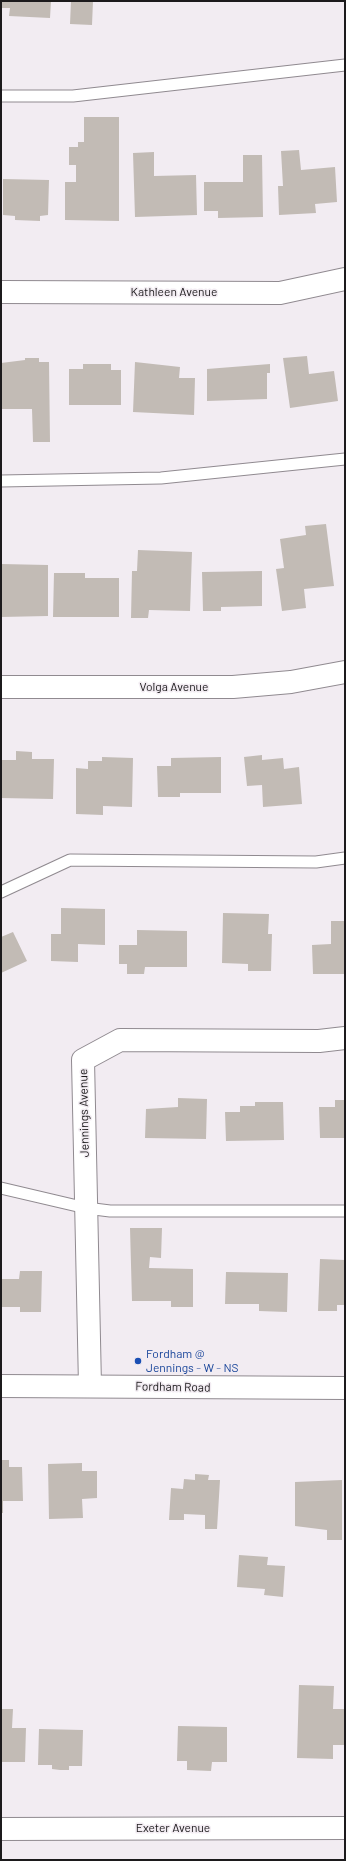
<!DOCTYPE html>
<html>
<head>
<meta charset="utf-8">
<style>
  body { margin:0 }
  #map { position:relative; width:346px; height:1861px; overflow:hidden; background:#f2ecf2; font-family:Barlow,sans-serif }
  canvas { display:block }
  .frame { position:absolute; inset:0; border:2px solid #1c1a1c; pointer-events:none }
</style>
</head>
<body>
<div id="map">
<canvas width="346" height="1861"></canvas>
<div class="frame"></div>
</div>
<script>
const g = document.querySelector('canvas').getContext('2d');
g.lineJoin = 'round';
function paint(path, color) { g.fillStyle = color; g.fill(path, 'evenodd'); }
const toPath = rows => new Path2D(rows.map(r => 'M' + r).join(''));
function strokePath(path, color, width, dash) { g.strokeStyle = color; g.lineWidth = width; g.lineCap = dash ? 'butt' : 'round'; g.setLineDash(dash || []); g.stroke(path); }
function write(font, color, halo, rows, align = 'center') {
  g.font = font + ' Barlow,sans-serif'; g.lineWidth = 3; g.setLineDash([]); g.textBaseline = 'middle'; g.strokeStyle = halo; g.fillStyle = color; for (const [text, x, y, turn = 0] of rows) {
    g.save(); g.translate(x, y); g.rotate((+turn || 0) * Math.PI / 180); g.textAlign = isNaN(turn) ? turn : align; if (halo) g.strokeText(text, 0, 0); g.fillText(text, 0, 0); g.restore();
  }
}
paint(toPath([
  [1,1,51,1,50,18,9,16,10,8,1,8],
  [71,1,93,1,92,25,70,24],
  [84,117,119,117,119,221,65,220,65,182,76,182,76,165,69,165,69,147,78,147,78,142,84,142],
  [299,150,301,170,335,167,337,202,315,204,316,213,279,215,278,186,283,186,281,151],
  [154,152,154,176,196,175,197,215,135,217,133,153],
  [243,155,262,155,263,217,218,218,218,211,204,211,204,182,243,182],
  [3,179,49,180,48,215,40,216,40,221,15,220,15,216,3,215],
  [307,356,309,374,334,371,338,401,290,408,283,358],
  [25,358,39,358,39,362,49,362,50,442,33,442,32,409,1,409,1,363,25,360],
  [135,362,180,367,179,378,195,378,194,415,133,412],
  [83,364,111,364,111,370,121,370,121,405,69,405,69,369,83,369],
  [270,364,270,373,267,373,267,399,207,401,207,369],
  [326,524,334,586,304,589,306,608,282,611,276,569,284,568,280,539,306,535,305,526],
  [138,550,192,552,190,611,149,610,148,618,131,618,132,571,137,571],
  [1,564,48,565,48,616,1,617],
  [262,571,262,606,221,607,221,611,203,611,202,572],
  [54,573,85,573,85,578,119,578,119,617,53,617],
  [16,751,32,752,32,759,54,759,53,799,1,798,1,760,16,760],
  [262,755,262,760,283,758,284,769,299,767,302,804,263,807,262,785,247,786,244,757],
  [102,757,133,758,132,807,103,806,103,815,76,814,76,768,88,769,88,761,102,761],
  [221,757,221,793,180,793,180,797,158,797,157,766,171,766,171,758],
  [61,908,105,909,105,945,78,944,78,962,51,961,51,934,61,934],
  [223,913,269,914,268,934,272,934,271,971,248,971,248,964,222,963],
  [331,921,345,921,345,974,313,974,312,945,331,944],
  [137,930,187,931,187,967,145,967,144,974,127,974,127,964,119,964,119,945,137,945],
  [13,932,27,961,1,973,1,937],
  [178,1098,207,1099,206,1139,145,1138,146,1109,178,1107],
  [335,1100,345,1100,345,1138,320,1138,319,1107,335,1107],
  [255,1102,283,1102,284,1140,226,1141,225,1112,240,1112,240,1106,255,1106],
  [130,1228,162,1228,161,1258,150,1257,149,1268,193,1269,193,1307,171,1307,171,1301,132,1301],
  [320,1259,345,1260,345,1305,337,1305,337,1311,318,1311],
  [20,1271,42,1271,41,1312,20,1312,20,1307,1,1307,1,1279,19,1279],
  [226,1272,288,1273,287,1312,259,1311,259,1304,225,1304],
  [1,1460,9,1460,9,1467,22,1467,23,1501,3,1501,3,1513,1,1513],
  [82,1463,82,1471,97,1471,97,1498,82,1499,83,1518,49,1519,48,1464],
  [195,1474,209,1475,208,1480,220,1480,217,1529,205,1529,205,1515,184,1514,184,1520,169,1520,171,1488,183,1489,184,1479,195,1480],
  [342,1480,342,1540,327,1540,327,1530,295,1526,295,1482],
  [239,1555,268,1557,267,1565,285,1566,283,1597,264,1595,265,1589,237,1587],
  [299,1685,334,1686,333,1709,345,1709,345,1745,333,1745,333,1759,297,1758],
  [1,1709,13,1709,12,1728,26,1728,25,1762,1,1762],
  [178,1726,227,1727,227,1762,212,1762,211,1771,187,1770,187,1761,177,1761],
  [39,1729,83,1730,82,1766,69,1766,69,1770,60,1770,52,1769,52,1765,38,1765]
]), '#c2bbb5');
const lane = toPath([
  [1,96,73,96,345,65],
  [1,481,161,478,345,459],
  [1,892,70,860,316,862,345,858],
  [1,1188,86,1208,110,1211,345,1211]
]);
const street = toPath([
  [1,292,280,293,345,279],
  [1,687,233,687,291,682,345,672],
  [90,1386,83,1060,120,1040,319,1041,345,1038],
  [1,1829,345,1828]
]);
const secondary = toPath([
  [1,1386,345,1388]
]);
strokePath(lane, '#908a90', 13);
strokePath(street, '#908a90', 24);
strokePath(secondary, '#908a90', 24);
strokePath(lane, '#fff', 11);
strokePath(street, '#fff', 22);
strokePath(secondary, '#fff', 22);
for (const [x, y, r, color] of [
  [138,1361,4,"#1a4fb4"]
]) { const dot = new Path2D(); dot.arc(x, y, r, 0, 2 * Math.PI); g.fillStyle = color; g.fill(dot); strokePath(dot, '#f2ecf2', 1.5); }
write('12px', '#1c1a1c', '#f2ecf2', [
  ["Kathleen Avenue",174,292],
  ["Volga Avenue",174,687],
  ["Jennings Avenue",84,1113,-91],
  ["Fordham Road",173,1387,1],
  ["Exeter Avenue",173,1828]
]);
write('12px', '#164399', '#f2ecf2', [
  ["Fordham @",146,1354],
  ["Jennings - W - NS",146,1368]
], 'left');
</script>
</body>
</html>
